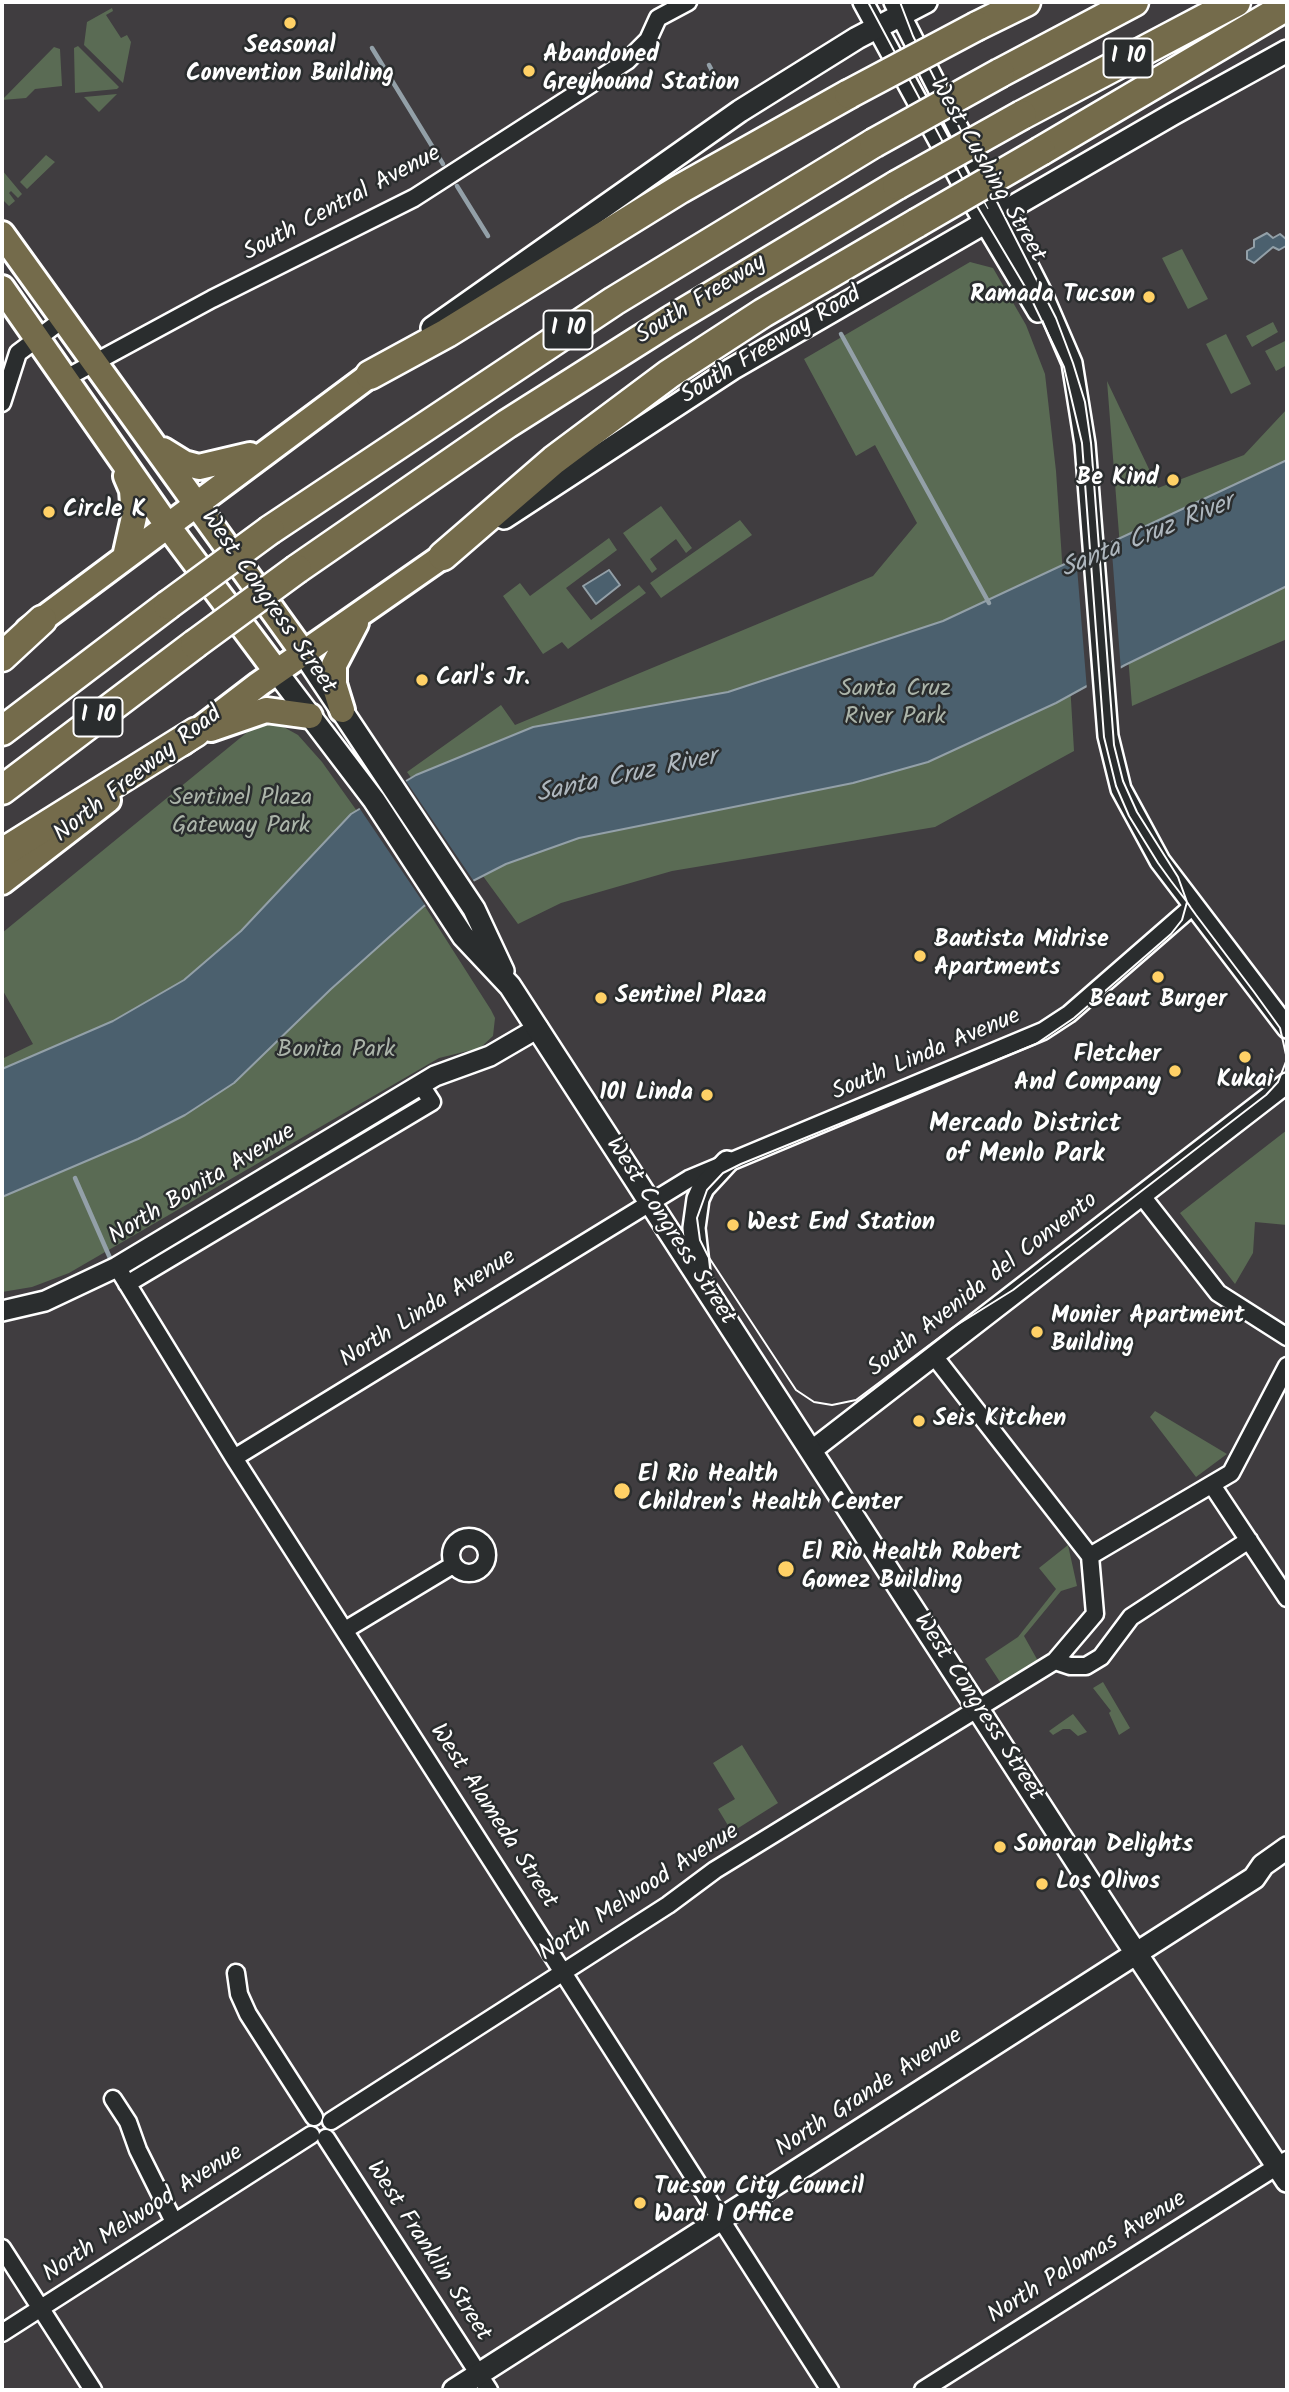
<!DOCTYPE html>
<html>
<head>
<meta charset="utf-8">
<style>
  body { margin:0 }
  #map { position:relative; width:1289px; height:2392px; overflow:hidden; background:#403d40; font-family:Kalam,sans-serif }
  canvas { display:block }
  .frame { position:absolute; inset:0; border:4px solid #fff; pointer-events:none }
</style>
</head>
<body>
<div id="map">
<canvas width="1289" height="2392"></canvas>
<div class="frame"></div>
</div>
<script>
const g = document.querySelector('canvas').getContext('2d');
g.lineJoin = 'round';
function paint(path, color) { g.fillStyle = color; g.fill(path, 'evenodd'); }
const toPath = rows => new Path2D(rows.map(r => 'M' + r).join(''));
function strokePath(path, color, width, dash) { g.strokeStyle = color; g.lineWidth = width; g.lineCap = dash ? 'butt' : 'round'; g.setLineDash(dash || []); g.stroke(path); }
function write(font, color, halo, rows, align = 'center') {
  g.font = font + ' Kalam,sans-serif'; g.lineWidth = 5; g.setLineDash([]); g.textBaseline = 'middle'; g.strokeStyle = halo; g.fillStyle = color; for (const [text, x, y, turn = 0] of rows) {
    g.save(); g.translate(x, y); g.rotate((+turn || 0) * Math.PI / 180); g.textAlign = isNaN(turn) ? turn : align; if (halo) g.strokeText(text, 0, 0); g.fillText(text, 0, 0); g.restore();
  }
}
paint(toPath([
  [112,8,113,11,106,15,121,38,127,35,131,42,123,83,84,45,87,22],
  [78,46,119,87,117,89,75,93,74,48],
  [54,47,60,49,62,86,35,89,26,98,2,100],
  [117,94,99,112,84,97],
  [46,155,55,162,27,189,20,182],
  [2,170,22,194,18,198,11,191,9,193,15,201,9,206,2,199],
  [1182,249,1208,299,1188,309,1162,258],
  [970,262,993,268,1026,325,1045,374,1056,471,1068,649,1120,547,1107,381,1158,488,1244,455,1287,409,1287,639,1132,706,1128,655,1070,683,1074,751,935,827,672,871,561,903,518,924,407,772,501,705,515,725,873,576,917,523,875,445,856,456,804,359],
  [1273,322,1278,332,1252,347,1246,336],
  [1226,334,1251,384,1231,394,1206,344],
  [1287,340,1287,365,1276,371,1265,351],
  [661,506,692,548,686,553,676,539,650,559,657,569,652,573,623,533],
  [740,520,752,535,661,598,650,583],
  [609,538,617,550,566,588,591,620,639,585,646,593,568,649,562,642,543,654,503,596,520,583,530,596],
  [256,725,280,725,298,735,322,762,426,908,491,1010,495,1018,493,1036,480,1048,439,1058,69,1273,32,1287,2,1292,2,1059,33,1044,2,989,2,933],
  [1287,1130,1287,1225,1255,1222,1253,1253,1235,1284,1180,1213],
  [1155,1411,1227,1454,1196,1477,1150,1417],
  [1068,1545,1077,1586,1061,1591,1024,1636,1038,1661,1002,1685,985,1659,1018,1637,1056,1589,1039,1568],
  [1103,1682,1130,1728,1119,1735,1109,1713,1111,1711,1093,1688],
  [1073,1714,1087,1732,1078,1736,1070,1729,1063,1729,1053,1735,1049,1731],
  [742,1745,778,1803,732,1832,718,1809,735,1799,713,1763]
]), '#5a6b54');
const water = toPath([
  [1267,233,1273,238,1280,234,1286,239,1286,246,1279,250,1273,247,1254,263,1247,259,1247,251,1254,247,1254,240,1267,233],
  [1287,460,1287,586,1125,665,1056,703,928,762,853,783,579,838,506,864,424,906,331,989,234,1083,185,1115,138,1139,2,1197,2,1069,113,1021,184,980,241,931,351,814,416,775,533,727,728,692,943,621,1287,460],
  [609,570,620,585,596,604,583,586,609,570]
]);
paint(water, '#4b606e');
strokePath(water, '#93a0a8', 2);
paint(toPath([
  [1111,539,1121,671,1087,690,1076,555],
  [404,778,475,883,427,908,358,806]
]), '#403d40');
strokePath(toPath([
  [372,48,443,164],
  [709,65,719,84],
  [457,186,488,236],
  [841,334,989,603],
  [75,1178,110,1258]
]), '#93a0a8', 4.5);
const minor = toPath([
  [66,378,212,299,414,198,627,61,648,40,658,18,688,2],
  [2,403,18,353,62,320],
  [1142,1196,1218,1293,1287,1337],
  [117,1267,234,1458,830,2390],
  [127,1284,432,1102,421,1085],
  [234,1458,689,1179,1043,1031,1069,1014,1194,905],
  [1212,1485,1287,1598],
  '451 1555a18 18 0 1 1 36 0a18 18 0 1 1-36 0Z',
  [1090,1556,1231,1473,1287,1366],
  [345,1630,453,1565],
  [1055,1661,1070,1666,1086,1666,1101,1657,1131,1617,1249,1540],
  [236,1973,239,1994,248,2014,314,2117],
  [113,2099,128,2122,138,2150,174,2222],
  [331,2121,668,1905,715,1870,1055,1661,1095,1614,1090,1556,934,1356],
  [326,2138,489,2390],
  [2,2248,93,2390],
  [2,2333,311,2135],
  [923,2390,1287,2160]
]);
const tertiary = toPath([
  [863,2,970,198,1038,312],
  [894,2,1041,291,1072,363,1085,444,1108,736,1121,789,1160,861,1287,1028],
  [2,1311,45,1301,117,1267,435,1076,490,1056,538,1028],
  [811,1451,1287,1083]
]);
const secondary = toPath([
  [432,328,740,111,857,38,926,2],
  [504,518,732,369,1173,114,1287,51],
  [304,654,474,909,503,971],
  [276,671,374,800,463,936,510,986,1124,1935,1287,2181],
  [699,1273,694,1228,698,1199,703,1188,727,1162],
  [454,2390,1254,1878,1263,1865,1287,1848]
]);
const primary = toPath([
  [2,234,304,654],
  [2,288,167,525,276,671],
  [163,450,184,463,199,467,250,455],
  [125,557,134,517,132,490,126,476],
  [28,630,370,375],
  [342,710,334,684,334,665,356,623],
  [211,729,266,710,310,716],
  [182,743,259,684,443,556],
  [2,882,108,800]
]);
const motorway = toPath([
  [977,26,1026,2],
  [1000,73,1134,2],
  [1022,115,1236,2],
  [1041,151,1287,6],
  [370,375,447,333,680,189,849,94],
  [270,530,614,301,874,143],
  [443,556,554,460,669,374,763,313,917,223],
  [297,569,507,424,668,322,897,185],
  [2,657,42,620],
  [2,731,168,605],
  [2,790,195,644],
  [2,853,196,732]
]);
strokePath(minor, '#fff', 21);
strokePath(tertiary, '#fff', 24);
strokePath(secondary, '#fff', 26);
strokePath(primary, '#fff', 30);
strokePath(motorway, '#fff', 33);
strokePath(minor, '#2a2d2e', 16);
strokePath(tertiary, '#2a2d2e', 19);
strokePath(secondary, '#2a2d2e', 21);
strokePath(primary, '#746b4b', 24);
strokePath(motorway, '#746b4b', 28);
strokePath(toPath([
  [868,2,977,206,1027,290,1064,367,1082,443,1104,737,1116,786,1129,816,1158,863,1171,881,1187,902,1191,908,1196,915,1254,992,1280,1028,1287,1059,1278,1082,1266,1095,1013,1290,952,1328,856,1400,832,1405,814,1402,796,1390,708,1256,700,1240,697,1218,707,1190,723,1173,741,1164,1036,1044,1074,1018,1171,934,1182,920,1187,902,1178,877,1137,812,1123,781,1114,745,1091,443,1085,402,1073,363,1056,318,913,36,900,2]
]), '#fff', 2);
const motorwayBridge = toPath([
  [849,94,977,26],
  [874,143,1000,73],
  [897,185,1022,115],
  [917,223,1041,151],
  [168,605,270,530],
  [195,644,297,569]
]);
strokePath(motorwayBridge, '#fff', 33, []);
strokePath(motorwayBridge, '#746b4b', 28);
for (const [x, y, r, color] of [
  [290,23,7,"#ffd166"],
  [529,71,7,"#ffd166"],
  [1149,297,7,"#ffd166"],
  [1173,480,7,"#ffd166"],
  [49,512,7,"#ffd166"],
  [422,680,7,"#ffd166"],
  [920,956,7,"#ffd166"],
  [1158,977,7,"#ffd166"],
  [601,998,7,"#ffd166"],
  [1245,1057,7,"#ffd166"],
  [1175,1071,7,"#ffd166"],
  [707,1095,7,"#ffd166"],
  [733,1225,7,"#ffd166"],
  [1037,1332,7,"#ffd166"],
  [919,1421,7,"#ffd166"],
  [622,1491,9,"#ffd166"],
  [786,1569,9,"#ffd166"],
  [1000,1847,7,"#ffd166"],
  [1042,1884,7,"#ffd166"],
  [640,2203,7,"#ffd166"]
]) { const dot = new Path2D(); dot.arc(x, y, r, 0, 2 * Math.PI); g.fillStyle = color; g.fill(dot); strokePath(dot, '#2a2d2e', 2.5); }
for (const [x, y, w] of [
  [1128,58,49],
  [568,330,49],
  [98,717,49]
]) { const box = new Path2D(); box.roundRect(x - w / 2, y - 19.5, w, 39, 5); g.fillStyle = '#2a2d2e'; g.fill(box); strokePath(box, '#fff', 2); }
write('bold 23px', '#fff', null, [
  ["I 10",1128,58],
  ["I 10",568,330],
  ["I 10",98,717]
]);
write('bold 24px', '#fff', '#2a2d2e', [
  ["Seasonal",290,48,"center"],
  ["Convention Building",290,76,"center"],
  ["Abandoned",543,57],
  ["Greyhound Station",543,85],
  ["Ramada Tucson",1135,297,"right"],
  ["Be Kind",1159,480,"right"],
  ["Circle K",63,512],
  ["Carl's Jr.",436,680],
  ["Bautista Midrise",934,942],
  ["Apartments",934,970],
  ["Sentinel Plaza",615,998],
  ["Beaut Burger",1158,1002,"center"],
  ["Fletcher",1161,1057,"right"],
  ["And Company",1161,1085,"right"],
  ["Kukai",1245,1082,"center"],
  ["101 Linda",693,1095,"right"],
  ["West End Station",747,1225],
  ["Monier Apartment",1051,1318],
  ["Building",1051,1346],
  ["Seis Kitchen",933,1421],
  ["El Rio Health",638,1477],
  ["Children's Health Center",638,1505],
  ["El Rio Health Robert",802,1555],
  ["Gomez Building",802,1583],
  ["Sonoran Delights",1014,1847],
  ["Los Olivos",1056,1884],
  ["Tucson City Council",654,2189],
  ["Ward 1 Office",654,2217]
], 'left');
write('24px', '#fff', '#2a2d2e', [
  ["West Cushing Street",986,171,60],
  ["South Central Avenue",343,205,-28],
  ["South Freeway",702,301,-32],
  ["South Freeway Road",772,347,-31],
  ["West Congress Street",267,603,55],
  ["North Freeway Road",139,776,-38],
  ["South Linda Avenue",927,1056,-23],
  ["North Bonita Avenue",203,1186,-31],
  ["West Congress Street",669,1232,57],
  ["South Avenida del Convento",984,1286,-38],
  ["North Linda Avenue",429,1310,-32],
  ["West Congress Street",977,1708,57],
  ["West Alameda Street",492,1817,57],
  ["North Melwood Avenue",640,1894,-33],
  ["North Grande Avenue",870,2094,-33],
  ["North Melwood Avenue",144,2215,-33],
  ["West Franklin Street",427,2252,57],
  ["North Palomas Avenue",1088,2259,-32]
]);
write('24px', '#acb5aa', '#2a2d2e', [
  ["Santa Cruz",895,691],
  ["River Park",895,719],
  ["Sentinel Plaza",241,800],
  ["Gateway Park",241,828],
  ["Bonita Park",336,1052]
]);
write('italic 26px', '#aeb7be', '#2a2d2e', [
  ["Santa Cruz River",1148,538,-22],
  ["Santa Cruz River",627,778,-12]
]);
write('bold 26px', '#fff', '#2a2d2e', [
  ["Mercado District",1025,1127],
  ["of Menlo Park",1025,1157]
]);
</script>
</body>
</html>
